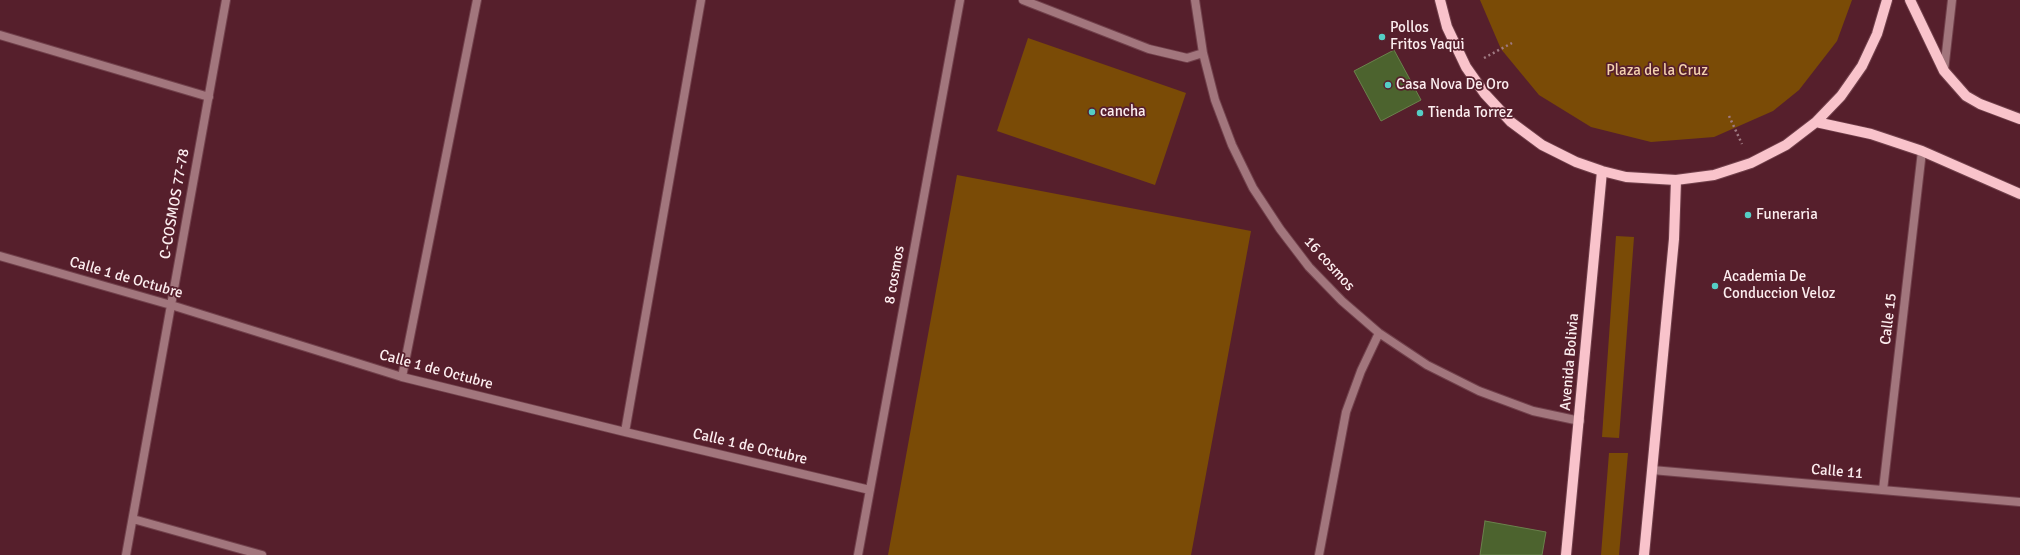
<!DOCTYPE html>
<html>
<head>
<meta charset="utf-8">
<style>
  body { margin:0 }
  canvas { display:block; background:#561f2c }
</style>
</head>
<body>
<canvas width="2020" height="555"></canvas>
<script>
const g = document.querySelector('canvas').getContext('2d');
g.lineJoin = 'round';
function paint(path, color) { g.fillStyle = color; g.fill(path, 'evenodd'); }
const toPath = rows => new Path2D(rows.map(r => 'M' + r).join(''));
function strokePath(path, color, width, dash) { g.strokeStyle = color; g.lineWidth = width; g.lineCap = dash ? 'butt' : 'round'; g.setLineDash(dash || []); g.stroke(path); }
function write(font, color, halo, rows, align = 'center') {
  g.font = font + ' Signika,sans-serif'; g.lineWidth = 3.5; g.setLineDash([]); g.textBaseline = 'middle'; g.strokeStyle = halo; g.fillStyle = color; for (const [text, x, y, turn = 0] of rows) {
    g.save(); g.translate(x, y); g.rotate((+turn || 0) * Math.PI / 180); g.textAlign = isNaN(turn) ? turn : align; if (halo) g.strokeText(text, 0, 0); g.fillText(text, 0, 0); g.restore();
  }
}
paint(toPath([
  [1480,0,1852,0,1837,41,1799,90,1773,111,1714,137,1651,142,1591,127,1539,95,1501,49],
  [1028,38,1186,93,1155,185,997,131],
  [957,175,1251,231,1191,555,888,555],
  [1616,236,1634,237,1619,438,1602,437],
  [1609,453,1628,453,1619,555,1601,555]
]), '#7a4b06');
const building = toPath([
  [1394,50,1421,100,1381,121,1354,71,1394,50],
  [1485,521,1546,532,1542,555,1480,555,1485,521]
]);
paint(building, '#4c632e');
strokePath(building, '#6a824c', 1);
const street = toPath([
  [1023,0,1149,49,1187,58,1203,53],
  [1195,0,1203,53,1215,100,1232,145,1253,188,1280,229,1309,267,1342,301,1379,333,1427,365,1479,391,1533,411,1580,421],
  [0,35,209,97],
  [1944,71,1952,0],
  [0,256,171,305,402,377,625,432,870,490],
  [402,377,477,0],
  [625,432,701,0],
  [1652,470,2020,502],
  [1883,490,1922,151],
  [133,519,262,555],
  [126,555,226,0],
  [858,555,960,0],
  [1319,555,1346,412,1361,371,1379,333]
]);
const primary = toPath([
  [1440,0,1447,27,1466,67,1485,94,1511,122,1542,145,1576,162,1602,171,1626,177,1676,180,1714,175,1751,163,1786,145,1816,122,1841,96,1862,66,1877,34,1887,0],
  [1910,0,1944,71,1966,96,1980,104,2020,119],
  [1816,122,1871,134,1922,151,2020,194],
  [1566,555,1602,171],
  [1644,555,1674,239,1676,180]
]);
strokePath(street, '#71404b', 10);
strokePath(primary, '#71404b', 12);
strokePath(toPath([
  [1484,58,1512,43],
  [1729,116,1742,144]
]), '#a07b83', 2.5, [2, 3]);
strokePath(street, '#a2767d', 8);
strokePath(primary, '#f9c3cb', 10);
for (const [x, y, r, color] of [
  [1382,37,4,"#55cec5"],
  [1388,85,4,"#55cec5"],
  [1092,112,4,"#55cec5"],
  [1420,113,4,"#55cec5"],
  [1748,215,4,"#55cec5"],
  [1715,286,4,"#55cec5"]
]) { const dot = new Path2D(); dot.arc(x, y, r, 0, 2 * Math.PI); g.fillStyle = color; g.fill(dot); strokePath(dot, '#561f2c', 1.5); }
write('15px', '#fcedef', '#561f2c', [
  ["Pollos",1390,28],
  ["Fritos Yaqui",1390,45],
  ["Casa Nova De Oro",1396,85],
  ["cancha",1100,112],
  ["Tienda Torrez",1428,113],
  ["Funeraria",1756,215],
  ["Academia De",1723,277],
  ["Conduccion Veloz",1723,294]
], 'left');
write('15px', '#f3d1ae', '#561f2c', [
  ["Plaza de la Cruz",1657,71]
]);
write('15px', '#fcedef', '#561f2c', [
  ["C-COSMOS 77-78",175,204,-80],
  ["16 cosmos",1329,264,48],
  ["8 cosmos",895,275,-80],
  ["Calle 1 de Octubre",126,278,16],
  ["Calle 15",1889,319,-83],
  ["Avenida Bolivia",1570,362,-85],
  ["Calle 1 de Octubre",436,370,15],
  ["Calle 1 de Octubre",750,447,13],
  ["Calle 11",1837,472,5]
]);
</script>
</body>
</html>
